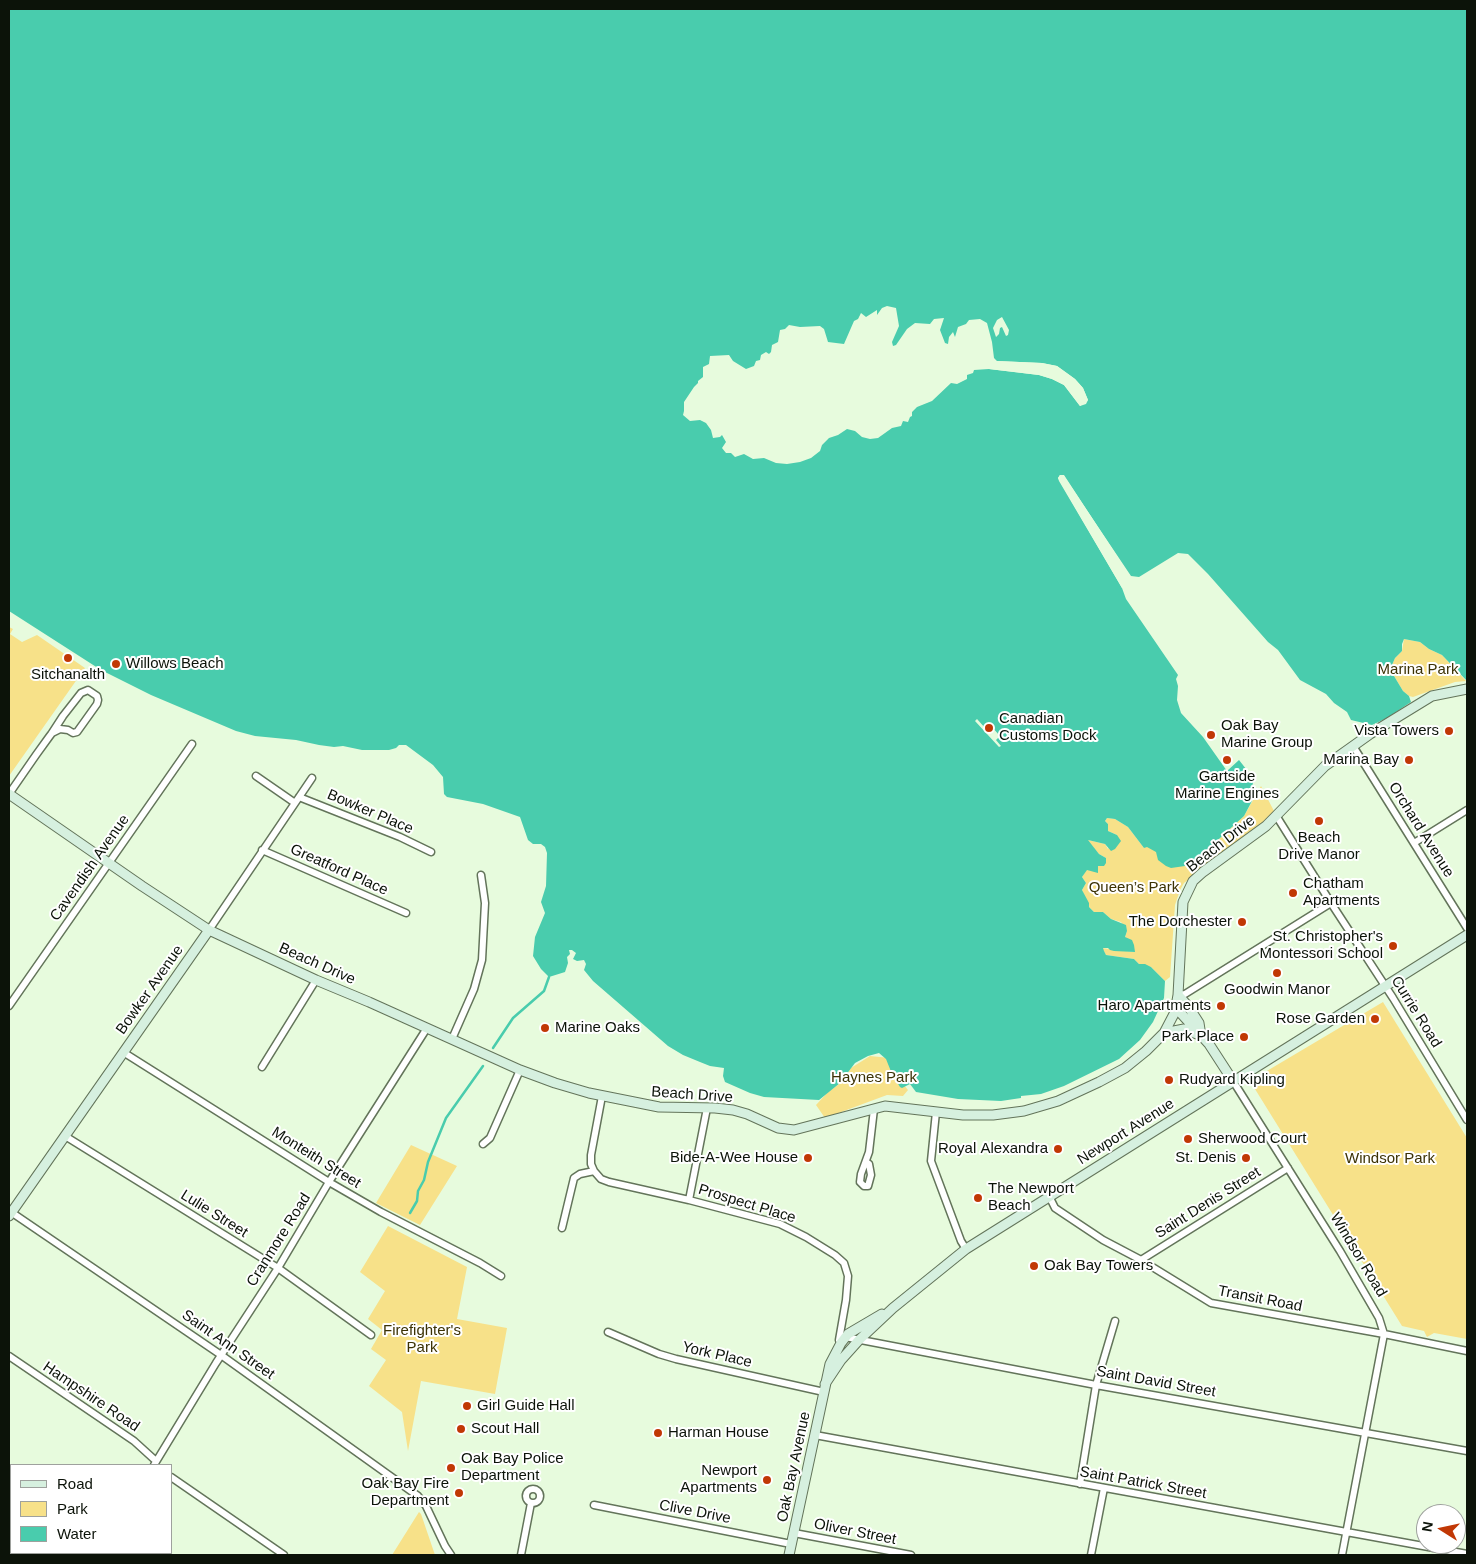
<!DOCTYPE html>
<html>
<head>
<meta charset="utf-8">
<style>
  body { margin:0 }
  #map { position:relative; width:1476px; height:1564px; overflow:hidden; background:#e7fbdd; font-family:Helvetica,sans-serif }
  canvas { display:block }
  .frame { position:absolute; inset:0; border:10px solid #0c1309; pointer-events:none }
  .legend { position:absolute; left:10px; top:1464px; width:162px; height:90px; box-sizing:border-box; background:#fff; border:1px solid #9ea19d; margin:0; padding:6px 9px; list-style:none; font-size:15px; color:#0c1309 }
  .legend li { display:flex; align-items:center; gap:10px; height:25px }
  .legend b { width:25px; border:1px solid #9ea19d }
  .north { position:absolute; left:1416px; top:1504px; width:50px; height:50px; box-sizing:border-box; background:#fff; border:1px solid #9ea19d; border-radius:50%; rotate:280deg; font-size:14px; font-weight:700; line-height:20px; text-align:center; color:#0c1309 }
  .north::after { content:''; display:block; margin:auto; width:18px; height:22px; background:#c13805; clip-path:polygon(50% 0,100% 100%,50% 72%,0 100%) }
</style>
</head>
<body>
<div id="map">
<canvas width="1476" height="1564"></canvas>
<div class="frame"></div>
<ul class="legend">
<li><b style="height:6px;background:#d6f0df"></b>Road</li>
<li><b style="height:14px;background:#f7e189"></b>Park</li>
<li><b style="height:14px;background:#49ccad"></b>Water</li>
</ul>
<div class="north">N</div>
</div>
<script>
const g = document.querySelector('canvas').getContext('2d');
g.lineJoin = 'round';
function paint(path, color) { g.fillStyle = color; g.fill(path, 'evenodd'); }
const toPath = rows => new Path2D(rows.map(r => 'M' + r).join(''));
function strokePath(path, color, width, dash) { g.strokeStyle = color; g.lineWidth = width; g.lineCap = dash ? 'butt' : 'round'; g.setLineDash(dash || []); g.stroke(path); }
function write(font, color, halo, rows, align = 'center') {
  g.font = font + ' Helvetica,sans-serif'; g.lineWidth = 4; g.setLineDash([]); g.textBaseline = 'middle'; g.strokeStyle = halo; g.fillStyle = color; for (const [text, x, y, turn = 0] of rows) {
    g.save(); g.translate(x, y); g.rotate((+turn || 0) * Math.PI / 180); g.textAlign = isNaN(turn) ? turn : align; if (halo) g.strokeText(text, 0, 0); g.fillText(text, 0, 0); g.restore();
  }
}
paint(toPath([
  [9,627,13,629,10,634,22,642,37,635,85,668,9,776],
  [1404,639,1420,642,1429,649,1442,655,1466,681,1455,682,1413,697,1409,696,1403,691,1394,676,1391,674,1388,667,1392,665,1395,658,1402,651],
  [1261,786,1275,813,1184,883,1180,890,1175,905,1170,977,1165,981,1151,967,1139,964,1134,959,1106,955,1102,948,1134,952,1125,937,1127,931,1121,922,1111,919,1103,912,1094,912,1089,907,1082,890,1086,883,1082,877,1086,870,1092,870,1098,866,1106,858,1099,854,1088,842,1088,840,1105,844,1108,849,1117,835,1108,831,1108,824,1105,821,1107,818,1115,819,1128,827,1144,848,1147,846,1185,866,1196,860,1244,816],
  [1383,1002,1467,1138,1467,1339,1434,1333,1427,1337,1424,1331,1402,1326,1250,1081],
  [870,1056,890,1058,899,1079,908,1090,903,1096,887,1095,825,1118,816,1105,828,1092,842,1082,851,1068],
  [411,1145,457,1166,420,1225,376,1203],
  [388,1226,467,1267,457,1319,507,1328,495,1394,421,1381,408,1451,402,1412,369,1386,386,1360,371,1349,382,1330,368,1319,385,1291,360,1272],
  [419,1512,421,1514,435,1555,392,1555]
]), '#f7e189');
paint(toPath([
  [9,9,1467,9,1467,681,1442,655,1429,649,1420,642,1404,639,1402,644,1402,651,1395,658,1392,665,1388,667,1391,674,1394,676,1403,691,1409,696,1411,702,1387,718,1372,725,1351,720,1347,712,1334,703,1326,694,1300,680,1278,650,1268,642,1208,574,1188,554,1178,553,1139,577,1131,576,1064,476,1060,475,1058,478,1122,588,1126,599,1178,675,1176,679,1178,686,1177,700,1181,713,1203,737,1227,771,1239,760,1254,779,1250,794,1252,801,1244,816,1196,860,1185,866,1171,868,1166,866,1158,860,1156,852,1147,847,1144,848,1128,827,1115,819,1107,818,1105,821,1108,824,1108,831,1117,835,1121,841,1115,849,1111,851,1105,844,1088,840,1099,854,1106,858,1106,863,1104,866,1098,866,1098,873,1087,870,1082,877,1086,883,1082,890,1089,903,1089,907,1094,912,1103,912,1111,919,1126,925,1127,931,1125,937,1132,940,1134,945,1135,952,1114,951,1110,950,1108,948,1103,948,1104,951,1106,955,1134,959,1139,964,1145,964,1151,967,1165,981,1164,998,1153,1022,1140,1040,1119,1059,1064,1086,1041,1094,1021,1096,1021,1098,1001,1101,958,1099,916,1092,910,1084,902,1088,900,1087,892,1074,886,1059,879,1053,868,1056,855,1063,840,1083,819,1100,764,1097,750,1093,725,1082,723,1076,724,1068,710,1066,700,1062,683,1055,668,1046,593,981,584,970,586,964,584,960,577,961,573,959,576,953,572,950,569,950,570,954,567,957,568,963,565,972,549,977,541,969,533,956,535,937,545,913,541,902,546,886,547,853,545,847,541,844,533,844,528,840,520,817,483,804,447,797,444,794,443,777,433,765,406,745,399,745,396,748,389,750,362,750,343,746,334,747,319,745,296,740,255,736,236,731,151,695,101,670,9,611],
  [887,306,896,308,899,326,892,342,893,346,896,345,907,329,915,323,930,324,934,319,944,318,940,330,945,343,948,344,949,337,953,332,955,337,958,327,966,324,969,320,980,319,987,323,992,342,994,358,997,361,1042,363,1057,366,1075,379,1083,388,1088,400,1080,406,1064,385,1052,379,1039,375,989,369,974,370,973,373,967,375,967,379,957,384,951,383,932,401,917,407,912,412,912,416,910,417,908,422,903,421,901,426,892,428,878,438,870,439,862,437,855,431,847,429,838,435,829,438,822,445,820,451,811,458,800,462,787,464,776,463,764,458,753,459,744,454,735,457,731,453,726,453,722,448,726,442,722,435,720,437,713,438,711,430,706,423,700,420,690,421,683,415,684,411,684,402,694,387,698,383,698,381,703,377,703,367,709,364,710,356,729,355,733,361,746,369,754,366,756,361,760,360,761,355,766,352,769,354,771,352,772,345,778,342,780,330,785,329,789,325,800,327,820,326,824,329,828,342,844,344,854,321,858,319,861,313,866,317,877,310,877,315,882,308],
  [1002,317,1009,330,1008,335,1006,336,1002,327,1000,328,999,334,996,337,993,328,997,320]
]), '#49ccad');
paint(toPath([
  [997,361,1042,363,1057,366,1075,379,1083,388,1088,400,1086,404,1080,406,1064,385,1052,379,1039,375,989,369,991,367,1027,371,1053,376,1066,384,1081,403,1084,402,1085,399,1081,390,1074,381,1056,368,1041,365,995,363],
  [1060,475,1064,475,1130,576,1129,578,1061,477,1124,586,1122,588,1059,481,1058,478],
  [977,719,986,729,991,726,1000,736,996,740,1001,746,999,747,975,721]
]), '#e7fbdd');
strokePath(toPath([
  [493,1048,513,1018,544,991,549,977],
  [410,1213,417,1201,418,1191,424,1180,428,1162,446,1118,483,1066]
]), '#49ccad', 2.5);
const street = toPath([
  [1353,746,1467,928],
  [256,776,295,803],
  [9,794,36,755,49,737,52,733,63,716,81,693,88,690,97,696,98,700,97,704,77,732,73,733,68,730,60,729,52,733],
  [299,797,400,837,431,852],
  [1277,817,1331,903,1393,998,1467,1120],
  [1414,843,1467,810],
  [262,850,406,913],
  [209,930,312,778],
  [1178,995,1185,994,1331,903],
  [9,1006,192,744],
  [452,1039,474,989,482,960,485,903,481,875],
  [123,1052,329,1182,381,1212,480,1263,501,1276],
  [262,1067,316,980],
  [1233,1081,1340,1251,1379,1318,1384,1334,1342,1555],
  [602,1096,591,1155,591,1164,594,1171,601,1179,609,1182,689,1200,780,1224,806,1237,835,1255,844,1263,848,1276,846,1300,839,1340],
  [936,1112,931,1161,961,1241,966,1249],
  [65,1136,278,1268,371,1335],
  [483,1144,490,1138,520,1070],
  [866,1162,869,1164,871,1175,868,1186,864,1186,860,1182,861,1174,869,1152,874,1109],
  [1049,1196,1055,1208,1103,1240,1141,1260,1211,1303,1384,1334,1467,1351],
  [689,1200,707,1108],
  [11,1212,221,1355,418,1496,426,1506,445,1546,451,1555],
  [562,1228,574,1178,580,1174,594,1171],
  [1141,1260,1288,1168],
  [608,1332,659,1354,676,1359,824,1392],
  [840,1336,1096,1385,1467,1451],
  [9,1356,134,1441,156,1461],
  [815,1435,1467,1554],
  [154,1465,216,1363,278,1268,329,1182,427,1028],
  [171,1477,284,1555],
  [1080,1484,1096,1385,1115,1321],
  '526 1496a7 7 0 1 1 14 0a7 7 0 1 1-14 0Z',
  [594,1505,791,1544],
  [794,1533,911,1555],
  [94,1555,96,1553],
  [521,1555,531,1503],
  [1091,1555,1104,1488]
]);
const secondary = toPath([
  [9,794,142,886,209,930,316,980,369,1002,520,1070,555,1083,589,1093,659,1107,715,1108,733,1110,747,1114,778,1128,794,1130,885,1106,963,1115,993,1115,1024,1111,1058,1101,1099,1082,1125,1068,1146,1051,1164,1033,1175,1012,1178,995,1183,902,1193,881,1203,872,1266,826,1325,766,1370,734,1432,696,1467,689],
  [1178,995,1188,1006,1199,1023,1201,1036],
  [1176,1008,1209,1044,1233,1081],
  [1164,1033,1184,1029,1197,1034],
  [9,1216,209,930],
  [825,1384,841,1360,859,1340,893,1308,966,1249,1467,935],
  [789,1555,830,1364,841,1343,848,1334,882,1314]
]);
strokePath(street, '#63745a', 9);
strokePath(secondary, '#63745a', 11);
strokePath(street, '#fff', 6);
strokePath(secondary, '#d6f0df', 9);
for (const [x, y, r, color] of [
  [68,658,5,"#c13805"],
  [116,664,5,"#c13805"],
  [989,728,5,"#c13805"],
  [1449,731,5,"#c13805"],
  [1211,735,5,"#c13805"],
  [1227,760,5,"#c13805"],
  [1409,760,5,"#c13805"],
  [1319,821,5,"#c13805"],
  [1293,893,5,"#c13805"],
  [1242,922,5,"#c13805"],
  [1393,946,5,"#c13805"],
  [1277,973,5,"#c13805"],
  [1221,1006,5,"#c13805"],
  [1375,1019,5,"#c13805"],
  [545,1028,5,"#c13805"],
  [1244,1037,5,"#c13805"],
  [1169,1080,5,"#c13805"],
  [1188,1139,5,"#c13805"],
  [1058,1149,5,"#c13805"],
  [808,1158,5,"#c13805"],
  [1246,1158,5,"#c13805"],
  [978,1198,5,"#c13805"],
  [1034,1266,5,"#c13805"],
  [467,1406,5,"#c13805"],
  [461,1429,5,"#c13805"],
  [658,1433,5,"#c13805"],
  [451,1468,5,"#c13805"],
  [767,1480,5,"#c13805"],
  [459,1493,5,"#c13805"]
]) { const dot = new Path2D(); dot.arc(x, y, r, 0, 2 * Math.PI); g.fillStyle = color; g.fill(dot); strokePath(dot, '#fff', 2); }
write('15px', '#0c1309', '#fff', [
  ["Willows Beach",126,664],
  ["Sitchanalth",68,675,"center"],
  ["Canadian",999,719],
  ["Customs Dock",999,736],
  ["Oak Bay",1221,726],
  ["Marine Group",1221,743],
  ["Vista Towers",1439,731,"right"],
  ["Marina Bay",1399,760,"right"],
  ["Gartside",1227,777,"center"],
  ["Marine Engines",1227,794,"center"],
  ["Beach",1319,838,"center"],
  ["Drive Manor",1319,855,"center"],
  ["Chatham",1303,884],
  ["Apartments",1303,901],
  ["The Dorchester",1232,922,"right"],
  ["St. Christopher's",1383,937,"right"],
  ["Montessori School",1383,954,"right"],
  ["Goodwin Manor",1277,990,"center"],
  ["Haro Apartments",1211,1006,"right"],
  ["Rose Garden",1365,1019,"right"],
  ["Marine Oaks",555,1028],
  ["Park Place",1234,1037,"right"],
  ["Rudyard Kipling",1179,1080],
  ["Sherwood Court",1198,1139],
  ["Royal Alexandra",1048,1149,"right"],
  ["Bide-A-Wee House",798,1158,"right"],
  ["St. Denis",1236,1158,"right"],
  ["The Newport",988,1189],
  ["Beach",988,1206],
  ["Oak Bay Towers",1044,1266],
  ["Girl Guide Hall",477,1406],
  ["Scout Hall",471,1429],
  ["Harman House",668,1433],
  ["Oak Bay Police",461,1459],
  ["Department",461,1476],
  ["Newport",757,1471,"right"],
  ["Apartments",757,1488,"right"],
  ["Oak Bay Fire",449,1484,"right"],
  ["Department",449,1501,"right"]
], 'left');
write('15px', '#3c3205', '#fff', [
  ["Marina Park",1418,670],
  ["Queen’s Park",1134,888],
  ["Haynes Park",874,1078],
  ["Windsor Park",1390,1159],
  ["Firefighter's",422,1331],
  ["Park",422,1348]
]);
write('15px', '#0c1309', '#fff', [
  ["Bowker Place",370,812,23],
  ["Orchard Avenue",1421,830,58],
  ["Beach Drive",1221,844,-38],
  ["Cavendish Avenue",90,868,-55],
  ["Greatford Place",339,870,24],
  ["Beach Drive",317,964,24],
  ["Bowker Avenue",150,990,-55],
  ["Currie Road",1416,1012,58],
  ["Beach Drive",692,1095,4],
  ["Newport Avenue",1126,1132,-32],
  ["Monteith Street",316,1158,32],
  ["Saint Denis Street",1208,1203,-32],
  ["Prospect Place",747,1204,17],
  ["Lulie Street",214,1214,32],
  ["Cranmore Road",279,1240,-58],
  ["Windsor Road",1358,1255,59],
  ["Transit Road",1260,1299,11],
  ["Saint Ann Street",228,1345,35],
  ["York Place",717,1355,13],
  ["Saint David Street",1156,1382,10],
  ["Hampshire Road",91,1397,34],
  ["Oak Bay Avenue",794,1467,-78],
  ["Saint Patrick Street",1143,1483,10],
  ["Clive Drive",695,1512,11],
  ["Oliver Street",855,1532,11]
]);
</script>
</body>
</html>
